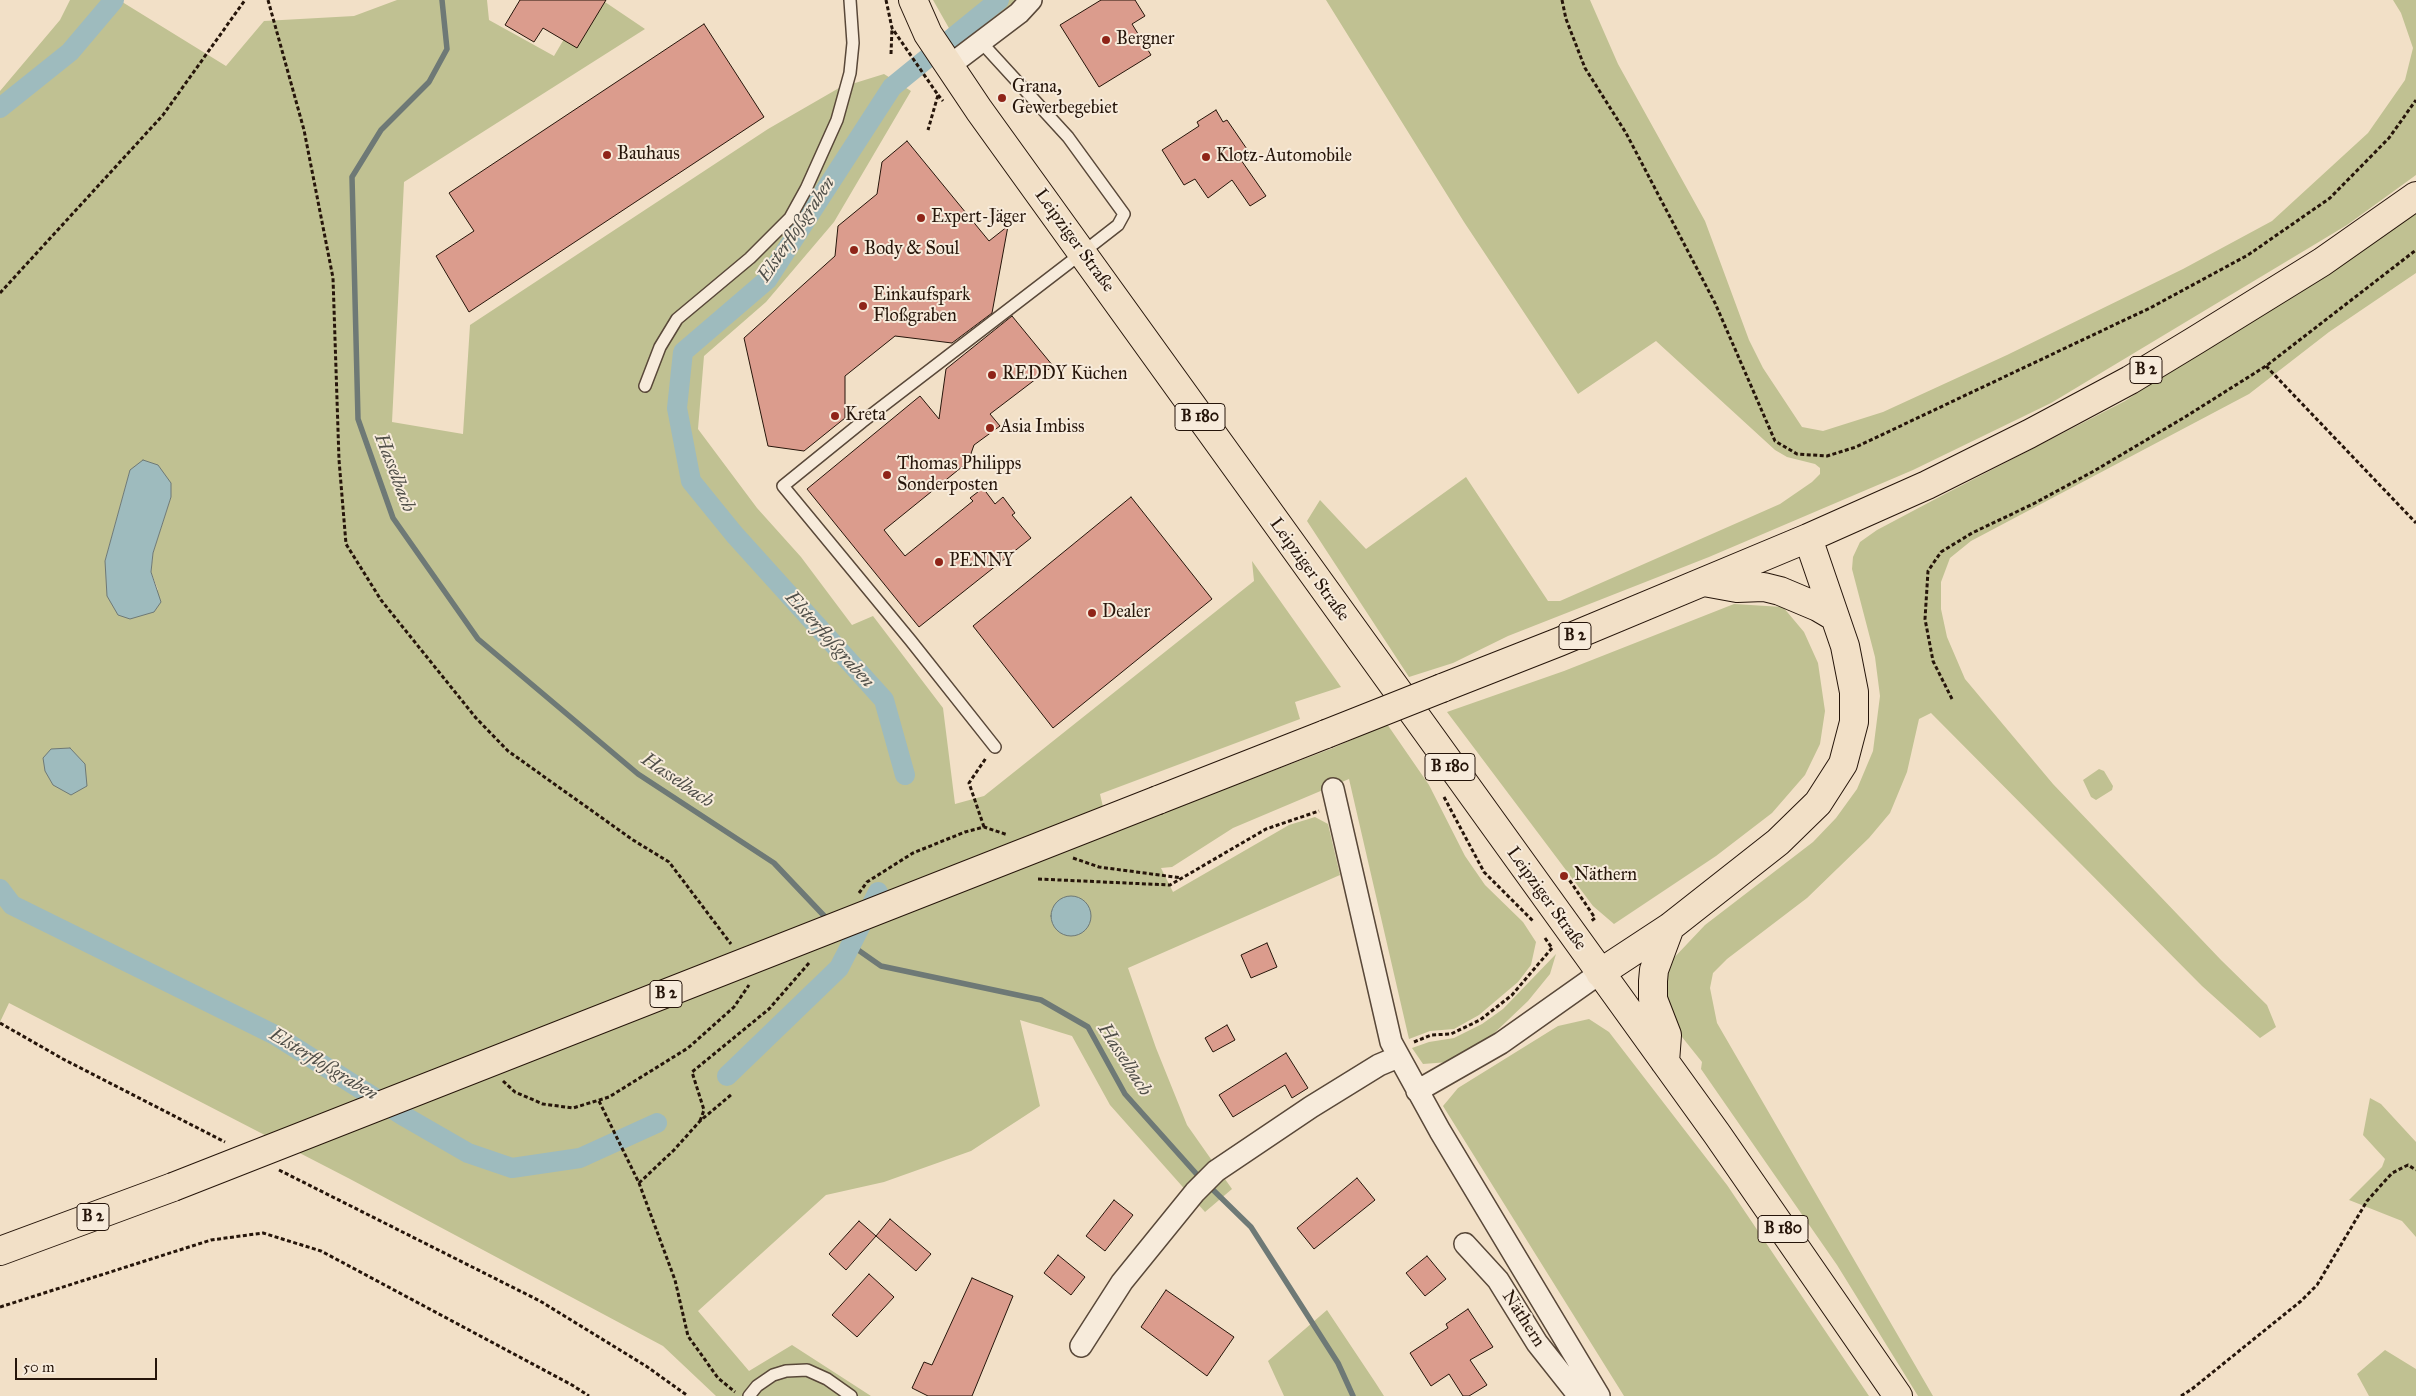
<!DOCTYPE html>
<html>
<head>
<meta charset="utf-8">
<style>
  body { margin:0 }
  #map { position:relative; width:2416px; height:1396px; overflow:hidden; background:#f2e0c7; font-family:"IM FELL Great Primer",serif }
  canvas { display:block }
  .scale { position:absolute; left:15px; top:1358px; width:142px; height:22px; box-sizing:border-box; border:2px solid #26150a; border-top:0; padding-left:6px; font-size:15px; line-height:18px; white-space:nowrap; color:#26150a; -webkit-text-stroke:4px #f7ebdb; paint-order:stroke }
</style>
</head>
<body>
<div id="map">
<canvas width="2416" height="1396"></canvas>
<div class="scale">50 m</div>
</div>
<script>
const g = document.querySelector('canvas').getContext('2d');
g.lineJoin = 'round';
function paint(path, color) { g.fillStyle = color; g.fill(path, 'evenodd'); }
const toPath = rows => new Path2D(rows.map(r => 'M' + r).join(''));
function strokePath(path, color, width, dash) { g.strokeStyle = color; g.lineWidth = width; g.lineCap = dash ? 'butt' : 'round'; g.setLineDash(dash || []); g.stroke(path); }
function write(font, color, halo, rows, align = 'center') {
  g.font = font + ' "IM FELL Great Primer",serif'; g.lineWidth = 4; g.setLineDash([]); g.textBaseline = 'middle'; g.strokeStyle = halo; g.fillStyle = color; for (const [text, x, y, turn = 0] of rows) {
    g.save(); g.translate(x, y); g.rotate((+turn || 0) * Math.PI / 180); g.textAlign = isNaN(turn) ? turn : align; if (halo) g.strokeText(text, 0, 0); g.fillText(text, 0, 0); g.restore();
  }
}
paint(toPath([
  [70,0,119,0,226,66,264,21,354,16,397,0,487,0,489,20,554,56,587,0,602,0,645,29,404,182,392,422,463,434,470,325,768,129,839,88,884,74,911,91,834,222,766,302,704,356,698,429,757,508,801,557,852,625,873,616,943,708,955,804,984,796,1254,581,1252,561,1341,687,1295,702,1300,719,1100,794,1109,833,1333,748,1387,724,1429,785,1465,856,1485,885,1523,922,1536,942,1531,965,1518,982,1479,1015,1454,1029,1430,1031,1409,1039,1349,779,1233,828,1172,867,1161,868,1173,892,1289,825,1315,817,1328,824,1340,875,1128,968,1156,1048,1187,1125,1232,1189,1205,1212,1110,1105,1072,1036,1020,1020,1040,1106,971,1151,884,1182,826,1195,698,1311,749,1371,792,1345,871,1396,716,1396,663,1346,350,1179,9,1003,0,1022,0,91,60,20],
  [130,470,171,497,153,553,151,572,158,590,105,561],
  [933,0,1017,0,958,44],
  [1326,0,1590,0,1618,64,1705,221,1749,340,1763,368,1802,427,1823,431,1883,412,2007,355,2183,269,2272,221,2368,133,2405,80,2413,48,2401,13,2393,0,2416,0,2416,175,2347,225,2051,403,1913,470,1709,557,1508,636,1453,663,1409,677,1307,521,1320,500,1366,549,1466,477,1548,601,1560,601,1780,504,1812,482,1820,474,1820,468,1815,464,1787,457,1775,450,1656,341,1578,394,1464,222],
  [2416,207,2416,273,2329,332,2249,394,1971,541,1950,558,1941,582,1941,609,1947,637,1965,679,2053,784,2221,960,2267,1005,2276,1027,2260,1038,2202,986,1931,713,1919,719,1907,772,1890,813,1869,838,1807,898,1727,959,1713,973,1710,988,1717,1023,1933,1396,1918,1396,1837,1265,1701,1069,1702,1062,1674,1027,1665,997,1670,962,1705,925,1813,842,1836,818,1857,789,1873,751,1880,696,1875,657,1852,569,1853,557,1860,542,1877,530,1943,495,2125,401],
  [1734,604,1783,607,1804,632,1818,663,1825,711,1820,744,1805,775,1772,813,1716,856,1614,924,1593,906,1447,712,1564,671],
  [2099,769,2104,771,2113,786,2112,790,2096,800,2091,797,2083,780],
  [1556,954,1550,974,1528,1001,1487,1040,1449,1062,1423,1064,1412,1048,1429,1042,1454,1038,1482,1024,1503,1009],
  [1589,1019,1609,1032,1727,1185,1869,1396,1624,1396,1443,1106,1458,1088,1558,1026],
  [2370,1098,2381,1104,2416,1142,2416,1237,2402,1221,2349,1200,2382,1167,2385,1159,2363,1135],
  [1327,1310,1375,1382,1384,1396,1284,1396,1268,1361],
  [2385,1350,2416,1369,2416,1396,2369,1396,2357,1374]
]), '#c0c192');
const water = toPath([
  [143,460,158,465,171,483,171,497,153,553,151,572,161,602,154,612,130,619,118,615,107,596,105,561,130,470,143,460],
  [70,748,85,764,87,786,71,795,53,785,45,771,43,758,51,749,70,748],
  '1051 916a20 20 0 1 1 40 0a20 20 0 1 1-40 0Z'
]);
paint(water, '#9ebbbe');
strokePath(water, '#6e7976', 1);
strokePath(toPath([
  [442,0,447,49,429,82,381,130,352,177,358,419,393,518,478,639,638,774,774,863,829,921],
  [840,933,851,945,881,966,1041,1000,1088,1027,1125,1094,1201,1179],
  [1208,1185,1251,1227,1338,1363,1353,1396]
]), '#6e7976', 5.5);
strokePath(toPath([
  [0,108,70,52,114,0],
  [905,775,884,700,734,534,691,481,677,408,683,352,767,280,892,87,999,0],
  [0,889,12,905,275,1035,402,1115,468,1153,512,1168,580,1158,657,1123],
  [727,1076,839,968,878,892]
]), '#9ebbbe', 20);
const building = toPath([
  [520,0,606,0,577,48,543,28,534,42,505,25,520,0],
  [1101,0,1135,0,1145,16,1132,24,1151,55,1099,87,1060,25,1101,0],
  [704,24,764,117,469,312,436,256,474,231,449,193,704,24],
  [1216,110,1223,122,1227,120,1251,155,1241,160,1266,196,1250,206,1232,180,1208,198,1195,179,1184,185,1162,150,1199,126,1197,122,1216,110],
  [907,141,989,241,1008,226,992,313,952,343,895,336,845,376,845,418,804,451,768,446,744,338,835,256,838,226,877,194,882,162,907,141],
  [1012,316,1053,366,990,414,1000,426,974,445,968,462,884,530,905,556,973,501,970,498,983,488,995,504,1003,497,1015,513,1012,515,1031,538,919,627,807,489,920,396,939,419,946,369,1012,316],
  [1131,497,1212,599,1053,728,973,626,1131,497],
  [1267,943,1277,967,1251,978,1241,955,1267,943],
  [1227,1025,1235,1040,1213,1052,1205,1038,1227,1025],
  [1286,1053,1308,1088,1292,1098,1285,1085,1233,1117,1219,1095,1286,1053],
  [1357,1178,1375,1200,1314,1249,1297,1228,1357,1178],
  [1114,1200,1133,1215,1105,1251,1086,1236,1114,1200],
  [890,1219,931,1254,916,1271,876,1236,890,1219],
  [859,1221,876,1236,846,1270,829,1254,859,1221],
  [1058,1255,1085,1277,1071,1295,1044,1273,1058,1255],
  [1427,1256,1446,1279,1425,1296,1406,1273,1427,1256],
  [869,1274,894,1297,857,1337,832,1315,869,1274],
  [972,1278,1013,1296,972,1396,928,1396,912,1388,924,1362,932,1365,972,1278],
  [1166,1290,1234,1337,1207,1376,1141,1327,1166,1290],
  [1468,1309,1493,1347,1470,1360,1487,1385,1469,1396,1463,1396,1449,1374,1431,1386,1410,1353,1448,1328,1446,1324,1468,1309]
]);
paint(building, '#db9c8d');
strokePath(building, '#26150a', 1);
const service = toPath([
  [981,42,1068,137,1124,214,1118,225,1082,253,862,422,783,486,911,641,995,747],
  [645,386,660,347,677,319,750,258,790,218,806,189,837,120,850,73,853,43,850,0],
  [749,1396,757,1386,773,1375,786,1371,807,1370,827,1379,851,1396]
]);
const minor = toPath([
  [949,66,1019,13,1031,0],
  [1333,789,1391,1042,1440,1131,1599,1396],
  [1417,1091,1501,1043,1600,973],
  [1465,1244,1498,1280,1537,1343,1579,1396],
  [1081,1346,1122,1282,1195,1192,1216,1171,1311,1107,1379,1065,1398,1057]
]);
const primary = toPath([
  [913,0,928,34,979,110,1717,1134,1898,1396],
  [1704,582,1737,588,1764,587,1780,591,1818,607,1835,617],
  [1442,688,1559,642,1808,538,1927,485,2029,434,2130,380,2196,340,2322,262,2416,196],
  [1158,800,1326,734],
  [1600,973,1670,927,1778,842,1818,803,1843,764,1854,722,1854,692,1845,646,1808,538],
  [1665,1062,1667,1035,1653,999,1653,981,1654,970,1670,927],
  [0,1251,173,1187]
]);
strokePath(service, '#594839', 14);
strokePath(minor, '#594839', 24);
strokePath(primary, '#26150a', 30);
strokePath(toPath([
  [268,0,304,130,333,278,339,460,346,544,381,600,476,718,508,751,633,840,669,862,731,944],
  [886,0,892,28,938,95,928,130],
  [1562,0,1566,19,1585,68,1626,133,1715,303,1775,441,1797,454,1827,456,1856,447,2150,308,2248,255,2330,198,2389,138,2416,100],
  [891,54,892,28],
  [938,95,943,101],
  [0,293,163,115,245,0],
  [2266,366,2416,523],
  [1952,699,1933,661,1925,619,1928,571,1941,552,1972,533,2033,504,2094,471,2185,417,2266,366,2416,250],
  [1444,797,1484,872,1533,921],
  [984,827,969,783,986,758],
  [1073,858,1099,867,1182,878],
  [1566,875,1595,918,1590,922],
  [1038,879,1170,885,1266,829,1319,811],
  [859,893,867,882,913,853,965,832,984,827,1008,835],
  [1545,938,1552,948],
  [0,1023,63,1059,225,1142],
  [1414,1042,1431,1035,1451,1034,1480,1020,1512,995,1552,948],
  [503,1081,515,1092,543,1104,573,1108,609,1097,688,1048,734,1007,749,985],
  [599,1101,639,1183,675,1280,688,1336,718,1378,735,1392],
  [700,1121,704,1110,692,1072,769,1009,809,963],
  [279,1170,540,1301,646,1366,688,1396],
  [639,1183,674,1150,700,1121,732,1094],
  [0,1307,211,1240,263,1233,321,1251,572,1385,589,1396],
  [2181,1396,2192,1389,2301,1301,2317,1285,2367,1201,2392,1173,2408,1165,2416,1170]
]), '#26150a', 3, [4, 2.5]);
strokePath(service, '#f7ebdb', 11);
strokePath(minor, '#f7ebdb', 21);
strokePath(primary, '#f2e0c7', 28);
const primaryBridge = toPath([
  [1326,734,1442,688],
  [173,1187,1158,800]
]);
strokePath(primaryBridge, '#26150a', 30, []);
strokePath(primaryBridge, '#f2e0c7', 28);
for (const [x, y, r, color] of [
  [1106,40,5,"#8f2418"],
  [1002,98,5,"#8f2418"],
  [607,155,5,"#8f2418"],
  [1206,157,5,"#8f2418"],
  [921,218,5,"#8f2418"],
  [854,250,5,"#8f2418"],
  [863,306,5,"#8f2418"],
  [992,375,5,"#8f2418"],
  [835,416,5,"#8f2418"],
  [990,428,5,"#8f2418"],
  [887,475,5,"#8f2418"],
  [939,562,5,"#8f2418"],
  [1092,613,5,"#8f2418"],
  [1564,876,5,"#8f2418"]
]) { const dot = new Path2D(); dot.arc(x, y, r, 0, 2 * Math.PI); g.fillStyle = color; g.fill(dot); strokePath(dot, '#f7ebdb', 2); }
for (const [x, y, w] of [
  [2146,370,32],
  [1200,417,50],
  [1575,636,32],
  [1450,767,50],
  [666,994,32],
  [93,1217,32],
  [1783,1229,50]
]) { const box = new Path2D(); box.roundRect(x - w / 2, y - 13.5, w, 27, 4); g.fillStyle = '#f7ebdb'; g.fill(box); strokePath(box, '#26150a', 1); }
write('bold 16px', '#26150a', null, [
  ["B 2",2146,370],
  ["B 180",1200,417],
  ["B 2",1575,636],
  ["B 180",1450,767],
  ["B 2",666,994],
  ["B 2",93,1217],
  ["B 180",1783,1229]
]);
write('18px', '#26150a', '#f7ebdb', [
  ["Bergner",1116,40],
  ["Grana,",1012,88],
  ["Gewerbegebiet",1012,109],
  ["Bauhaus",617,155],
  ["Klotz-Automobile",1216,157],
  ["Expert-Jäger",931,218],
  ["Body & Soul",864,250],
  ["Einkaufspark",873,296],
  ["Floßgraben",873,317],
  ["REDDY Küchen",1002,375],
  ["Kreta",845,416],
  ["Asia Imbiss",1000,428],
  ["Thomas Philipps",897,465],
  ["Sonderposten",897,486],
  ["PENNY",949,562],
  ["Dealer",1102,613],
  ["Näthern",1574,876]
], 'left');
write('18px', '#26150a', '#f7ebdb', [
  ["Leipziger Straße",1074,241,54],
  ["Leipziger Straße",1309,570,54],
  ["Leipziger Straße",1546,899,54],
  ["Näthern",1523,1319,57]
]);
write('italic 19px', '#504f49', '#f7ebdb', [
  ["Elsterfloßgraben",797,230,-56],
  ["Hasselbach",394,473,69],
  ["Elsterfloßgraben",829,640,48],
  ["Hasselbach",677,781,34],
  ["Hasselbach",1124,1060,57],
  ["Elsterfloßgraben",323,1065,31]
]);
</script>
</body>
</html>
